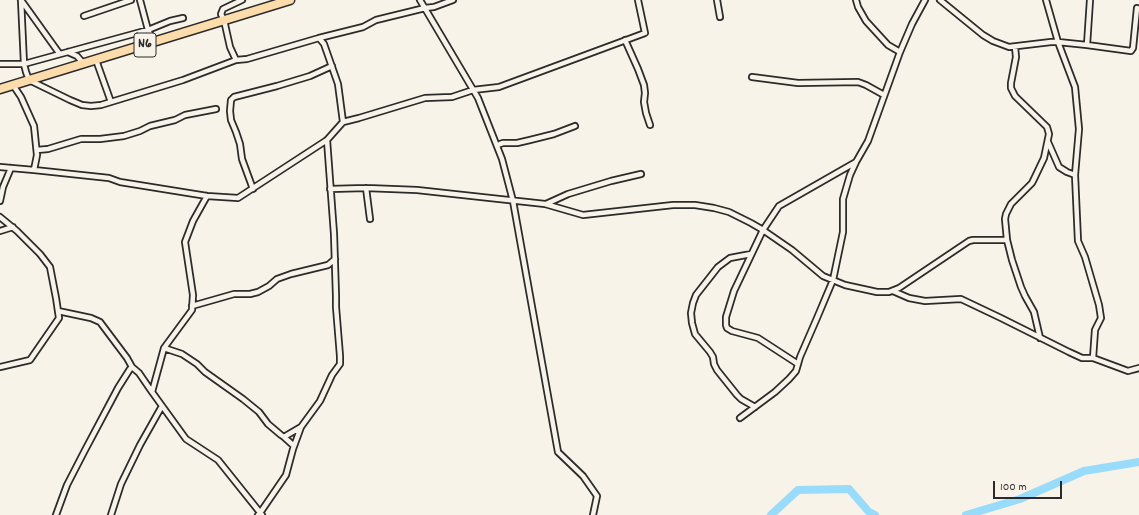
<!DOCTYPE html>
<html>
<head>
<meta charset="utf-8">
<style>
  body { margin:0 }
  #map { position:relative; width:1139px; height:515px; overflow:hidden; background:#f7f3e8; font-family:Dekko,sans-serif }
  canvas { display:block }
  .scale { position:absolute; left:993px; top:481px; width:69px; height:18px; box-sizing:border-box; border:2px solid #2b2b2b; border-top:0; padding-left:5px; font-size:12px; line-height:14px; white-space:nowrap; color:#2b2b2b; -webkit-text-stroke:3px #f7f3e8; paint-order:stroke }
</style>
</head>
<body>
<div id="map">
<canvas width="1139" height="515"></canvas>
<div class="scale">100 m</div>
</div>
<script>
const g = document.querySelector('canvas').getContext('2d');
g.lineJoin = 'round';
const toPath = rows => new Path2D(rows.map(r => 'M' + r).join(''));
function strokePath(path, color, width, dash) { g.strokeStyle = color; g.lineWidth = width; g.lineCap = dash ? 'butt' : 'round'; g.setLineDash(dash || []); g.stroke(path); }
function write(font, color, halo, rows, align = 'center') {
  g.font = font + ' Dekko,sans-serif'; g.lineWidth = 4; g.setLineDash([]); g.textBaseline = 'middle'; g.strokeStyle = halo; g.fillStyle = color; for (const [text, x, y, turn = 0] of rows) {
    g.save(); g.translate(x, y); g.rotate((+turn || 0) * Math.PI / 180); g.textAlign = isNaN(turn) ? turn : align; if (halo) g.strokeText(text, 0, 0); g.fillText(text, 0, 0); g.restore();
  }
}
strokePath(toPath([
  [771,515,798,490,849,489,869,512,875,515],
  [966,515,1020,499,1084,471,1139,462]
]), '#99dbfb', 8);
const street = toPath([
  [21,0,24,64,26,72,29,80,70,100,82,105,91,106,101,105,183,80,236,60],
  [21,0,59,53],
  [140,0,148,30,154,42],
  [420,0,478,98,502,159,513,201,558,452,583,476,597,496,593,515],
  [717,0,720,17],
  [856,0,858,7,866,21,888,45,900,52],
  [940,0,983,35,993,41,1009,47,1051,42,1058,42,1046,0],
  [84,16,131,0],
  [319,38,363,27,376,20,425,8,434,7,453,0],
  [625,40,638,69,644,85,645,93,644,102,646,113,650,125],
  [1087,45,1090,0],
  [1015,47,1016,57,1011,83,1011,88,1015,96,1047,127,1049,134,1044,158,1034,179,1032,183,1011,204,1006,214,1005,219,1007,240,1012,260,1021,287,1025,296,1034,312,1040,338],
  [68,52,77,56,83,63],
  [96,60,111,102],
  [0,64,24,64,148,30,170,21,183,18],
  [752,77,798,83,858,82,866,85,884,95],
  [13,85,21,97,34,126,37,155,34,170],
  [343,122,359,118,425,98,452,97,473,90,499,87,645,33,638,0],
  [1048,142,1059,167,1067,172,1075,175],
  [497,146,500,144,503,143,517,143,530,140,554,134,575,126],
  [37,150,48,149,81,139,100,139,124,136,140,131,150,126,175,120,185,115,216,109],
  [0,167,34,170,109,178,120,182,207,196,238,198,327,140,343,122,338,84,324,44,319,38,247,59,236,60,230,47,224,20,221,14,223,9,242,0],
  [366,188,370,219],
  [253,189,242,159,240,144,236,132,231,120,230,111,231,100,234,97,277,86,310,76,332,66],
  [330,189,366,188,417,190,545,204,583,215,673,205,695,205,714,208,729,212,751,223,763,230,792,250,823,276,845,285,877,292,889,292,899,288,969,241,973,240,1007,240],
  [207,196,193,221,185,242,193,295,192,310,164,348,152,392,186,439,218,460,262,515],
  [0,201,3,187,11,168],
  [546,204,568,194,611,181,641,174],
  [0,217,17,231,40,254,50,267,56,298,59,318,30,360,0,367],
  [0,231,13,227],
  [751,254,730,258,718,267,696,295,693,303,691,313,692,323,695,334,710,352,713,357,714,364,717,370,737,395,741,399,755,407],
  [893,291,909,298,925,301,961,299,1001,318,1069,352,1082,358,1093,358,1128,371,1139,368],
  [192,306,234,294,250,294,258,292,269,286,277,279,291,274,328,265,335,259],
  [58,311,91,318,100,322,127,358,132,367],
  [164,348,182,354,197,364,205,372,243,399,259,412,268,424,281,435,284,437,301,427],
  [1093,358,1095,330,1101,318,1099,305,1085,257,1078,241,1075,175,1079,129,1075,87,1058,42,1087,45,1131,51,1133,48,1137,8],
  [798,364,758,338,732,331,727,328,726,325,726,317,734,291,763,230,779,206,856,162,868,141,900,52,912,24,925,0],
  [740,418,775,392,789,379,796,371,800,357,817,318,833,280,843,232,843,199,850,175,856,162],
  [284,437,294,446],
  [56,515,67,485,84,452,118,388,130,369,132,367,139,373,152,392],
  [111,515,121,484,140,445,162,406],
  [258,515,260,513,286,475,293,449,301,427,320,401,332,375,340,364,340,356,336,307,336,296,334,234,327,140]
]);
const highway = toPath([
  [0,89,290,0]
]);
strokePath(street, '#2b2b2b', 8);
strokePath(highway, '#2b2b2b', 11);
strokePath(street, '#f7f3e8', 4.5);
strokePath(highway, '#fddcac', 8);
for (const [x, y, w] of [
  [145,45,22]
]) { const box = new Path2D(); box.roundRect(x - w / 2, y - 12, w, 24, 3); g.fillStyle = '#f7f3e8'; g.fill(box); strokePath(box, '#2b2b2b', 1); }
write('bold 14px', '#2b2b2b', null, [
  ["N6",145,45]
]);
</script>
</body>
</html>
